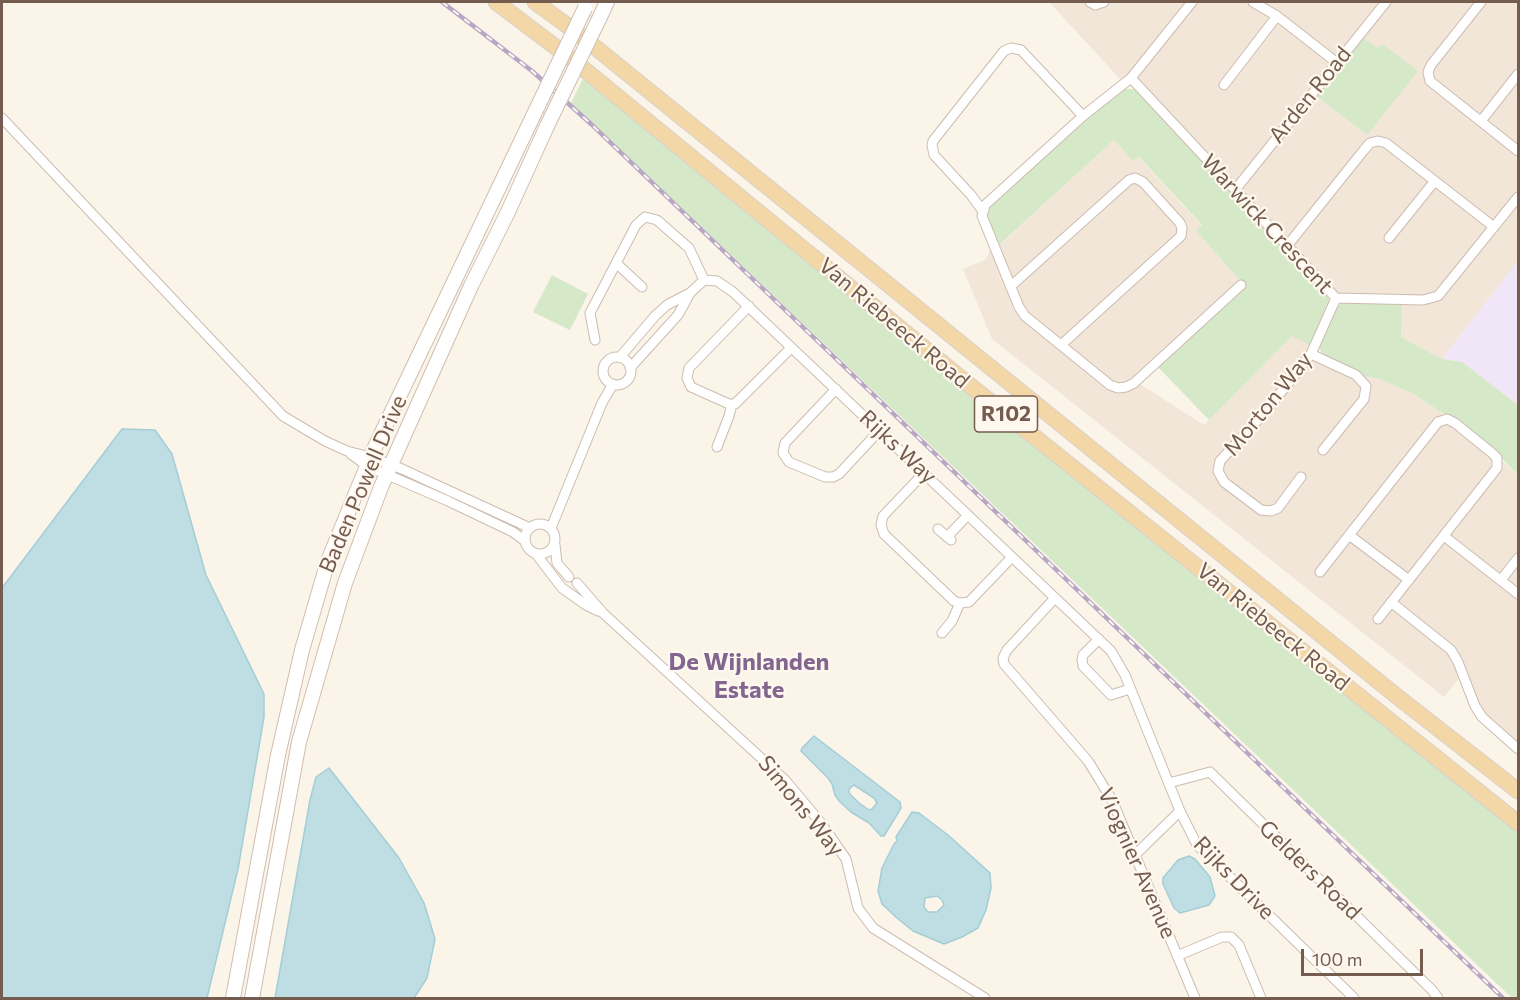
<!DOCTYPE html>
<html>
<head>
<meta charset="utf-8">
<style>
  body { margin:0 }
  #map { position:relative; width:1520px; height:1000px; overflow:hidden; background:#fbf4e9; font-family:Commissioner,sans-serif }
  canvas { display:block }
  .frame { position:absolute; inset:0; border:3px solid #745c4e; pointer-events:none }
  .scale { position:absolute; left:1301px; top:949px; width:122px; height:27px; box-sizing:border-box; border:3px solid #745c4e; border-top:0; padding-left:8px; font-size:18px; line-height:21px; white-space:nowrap; color:#745c4e; -webkit-text-stroke:4px #fef8ef; paint-order:stroke }
</style>
</head>
<body>
<div id="map">
<canvas width="1520" height="1000"></canvas>
<div class="frame"></div>
<div class="scale">100 m</div>
</div>
<script>
const g = document.querySelector('canvas').getContext('2d');
g.lineJoin = 'round';
function paint(path, color) { g.fillStyle = color; g.fill(path, 'evenodd'); }
const toPath = rows => new Path2D(rows.map(r => 'M' + r).join(''));
function strokePath(path, color, width, dash) { g.strokeStyle = color; g.lineWidth = width; g.lineCap = dash ? 'butt' : 'round'; g.setLineDash(dash || []); g.stroke(path); }
function write(font, color, halo, rows, align = 'center') {
  g.font = font + ' Commissioner,sans-serif'; g.lineWidth = 4.5; g.setLineDash([]); g.textBaseline = 'middle'; g.strokeStyle = halo; g.fillStyle = color; for (const [text, x, y, turn = 0] of rows) {
    g.save(); g.translate(x, y); g.rotate((+turn || 0) * Math.PI / 180); g.textAlign = isNaN(turn) ? turn : align; if (halo) g.strokeText(text, 0, 0); g.fillText(text, 0, 0); g.restore();
  }
}
paint(toPath([
  [1049,2,1518,2,1518,261,1442,359,1401,337,1402,300,1335,298,1132,79,1120,79],
  [1114,140,1133,161,1138,157,1202,226,1196,231,1243,284,1137,381,1143,386,1204,425,1293,335,1314,347,1311,353,1357,375,1379,379,1414,394,1439,411,1518,474,1518,750,1490,727,1462,675,1444,697,992,339,963,269,985,260,990,251,1002,243]
]), '#f2e6d8');
paint(toPath([
  [1518,261,1518,405,1462,362,1442,359]
]), '#f1e5f8');
paint(toPath([
  [1364,38,1377,48,1382,44,1418,71,1367,135,1317,96,1361,40],
  [583,79,1518,829,1518,998,1512,998,571,103],
  [1124,89,1133,89,1138,92,1328,297,1330,306,1312,346,1292,336,1209,420,1157,366,1245,286,1196,231,1202,225,1139,157,1133,161,1114,140,998,246,987,219,987,209,1097,108],
  [552,275,588,294,570,330,533,312],
  [1344,303,1402,304,1401,337,1442,359,1462,362,1518,405,1518,474,1507,464,1495,451,1455,420,1439,411,1414,394,1379,379,1363,376,1324,356,1320,350,1320,343,1336,306]
]), '#d5e8c8');
const water = toPath([
  [122,429,155,430,172,454,206,575,264,694,264,717,238,869,207,998,2,998,2,588,122,429],
  [814,736,900,802,901,808,884,836,881,836,869,823,851,812,840,802,835,795,832,784,828,778,801,751,802,748,814,736],
  [854,785,874,798,877,803,872,809,869,810,859,803,849,793,849,789,854,785],
  [329,768,399,858,424,903,435,939,427,978,414,998,275,998,310,800,316,777,329,768],
  [912,812,919,813,948,835,990,873,991,888,986,910,978,928,962,937,944,944,913,931,897,918,882,904,878,891,882,868,894,844,897,841,896,837,912,812],
  [937,896,942,900,944,905,937,912,928,912,924,907,925,898,937,896],
  [1189,856,1195,859,1210,877,1215,896,1209,905,1180,913,1174,908,1163,884,1163,878,1178,860,1189,856]
]);
paint(water, '#bedee4');
strokePath(water, '#a5cdd5', 1.5);
const street = toPath([
  [1090,2,1095,5,1104,2],
  [1192,2,1131,78,1083,116,985,205,982,216,1019,307,1025,316,1110,385,1118,388,1126,387,1134,383,1241,285],
  [1253,2,1277,16,1336,62],
  [1481,2,1431,65,1428,72,1430,81,1518,151],
  [1131,78,1336,298,1423,300,1438,296,1518,197],
  [1224,85,1277,16],
  [2,118,283,416,325,441,347,451,370,457,402,469,530,528],
  [1481,121,1518,74],
  [1235,190,1386,2],
  [982,210,971,195,934,155,932,145,933,141,1004,51,1011,48,1021,50,1083,116],
  [1389,238,1434,182],
  [1287,246,1364,150,1370,143,1378,141,1386,143,1494,227],
  [616,263,642,287],
  [704,280,717,281,733,292,1111,651,1125,675,1180,811,1197,845,1354,998],
  [1011,286,1129,180,1135,178,1143,182,1180,223,1182,228,1181,236,1061,345],
  [749,306,689,368,687,378,691,387,729,404,735,404,791,348],
  [595,340,590,313,636,225,645,217,657,220,689,248,704,280],
  [1311,354,1356,375,1366,386,1364,399,1323,450],
  [620,357,655,316,667,305,690,293,704,280],
  '603 371a14 14 0 1 1 28 0a14 14 0 1 1-28 0Z',
  [630,368,678,315,690,293],
  [836,389,785,443,783,453,789,462,825,477,833,477,839,474,880,430],
  [717,447,729,416,732,404],
  [351,454,367,466,448,501,513,532,525,541],
  [925,472,883,516,881,525,884,534,954,601,960,603,969,602,1012,557],
  [1301,477,1278,508,1271,511,1261,510,1224,482,1218,471,1220,461,1267,410,1311,354,1336,298],
  '525 539a15 15 0 1 1 30 0a15 15 0 1 1-30 0Z',
  [551,528,602,403,613,384],
  [938,529,951,540],
  [1349,535,1409,580],
  [1444,536,1518,594],
  [947,537,968,515],
  [555,545,557,563,569,577],
  [536,554,562,588,586,605,598,611],
  [1320,572,1438,422,1447,419,1455,423,1492,453,1497,458,1497,468,1378,619],
  [1501,580,1518,558],
  [577,583,603,613,785,780,821,823,846,859,858,908,873,928,985,998],
  [1055,598,1007,650,1003,658,1004,664,1088,761,1112,800,1195,998],
  [1391,602,1451,650,1458,662,1475,706,1482,717,1518,749],
  [942,633,952,621,960,603],
  [1099,639,1083,655,1082,660,1083,666,1111,695,1130,689],
  [1169,783,1210,772,1432,990,1438,998],
  [1135,855,1180,811],
  [1177,956,1222,937,1231,937,1239,945,1261,998]
]);
const secondary = toPath([
  [599,19,607,2],
  [233,998,278,755,302,650,328,561,375,447,536,110],
  [252,998,299,742,345,583,381,487,471,286,507,214,547,126]
]);
const primary = toPath([
  [496,2,574,61,967,383,1518,823],
  [535,2,580,35,1394,694,1518,791]
]);
strokePath(street, '#ccbcb0', 11);
strokePath(secondary, '#d1beb0', 16);
strokePath(primary, '#d8d1cd', 17);
strokePath(street, '#fff', 9);
strokePath(secondary, '#fff', 14);
strokePath(primary, '#f4d7a7', 15);
const rail = toPath([
  [442,2,532,71,591,124,1503,998]
]);
strokePath(rail, '#b7a7c5', 4.5);
strokePath(rail, '#fef8ef', 2, [7]);
const secondaryBridge = toPath([
  [536,110,585,8],
  [547,126,599,19]
]);
strokePath(secondaryBridge, '#d1beb0', 16, []);
strokePath(secondaryBridge, '#fff', 14);
for (const [x, y, w] of [
  [1006,414,63]
]) { const box = new Path2D(); box.roundRect(x - w / 2, y - 18, w, 36, 4.5); g.fillStyle = '#fef8ef'; g.fill(box); strokePath(box, '#745c4e', 1.5); }
write('bold 21px', '#745c4e', null, [
  ["R102",1006,414]
]);
write('22px', '#745c4e', '#fef8ef', [
  ["Arden Road",1310,95,-51],
  ["Warwick Crescent",1267,224,47],
  ["Van Riebeeck Road",894,323,40],
  ["Morton Way",1268,404,-51],
  ["Rijks Way",898,447,43],
  ["Baden Powell Drive",363,484,-67],
  ["Van Riebeeck Road",1273,627,39],
  ["Simons Way",801,806,51],
  ["Viognier Avenue",1137,863,66],
  ["Gelders Road",1310,870,44],
  ["Rijks Drive",1234,878,46]
]);
write('bold 24px', '#82668f', '#fef8ef', [
  ["De Wijnlanden",749,662],
  ["Estate",749,690]
]);
</script>
</body>
</html>
